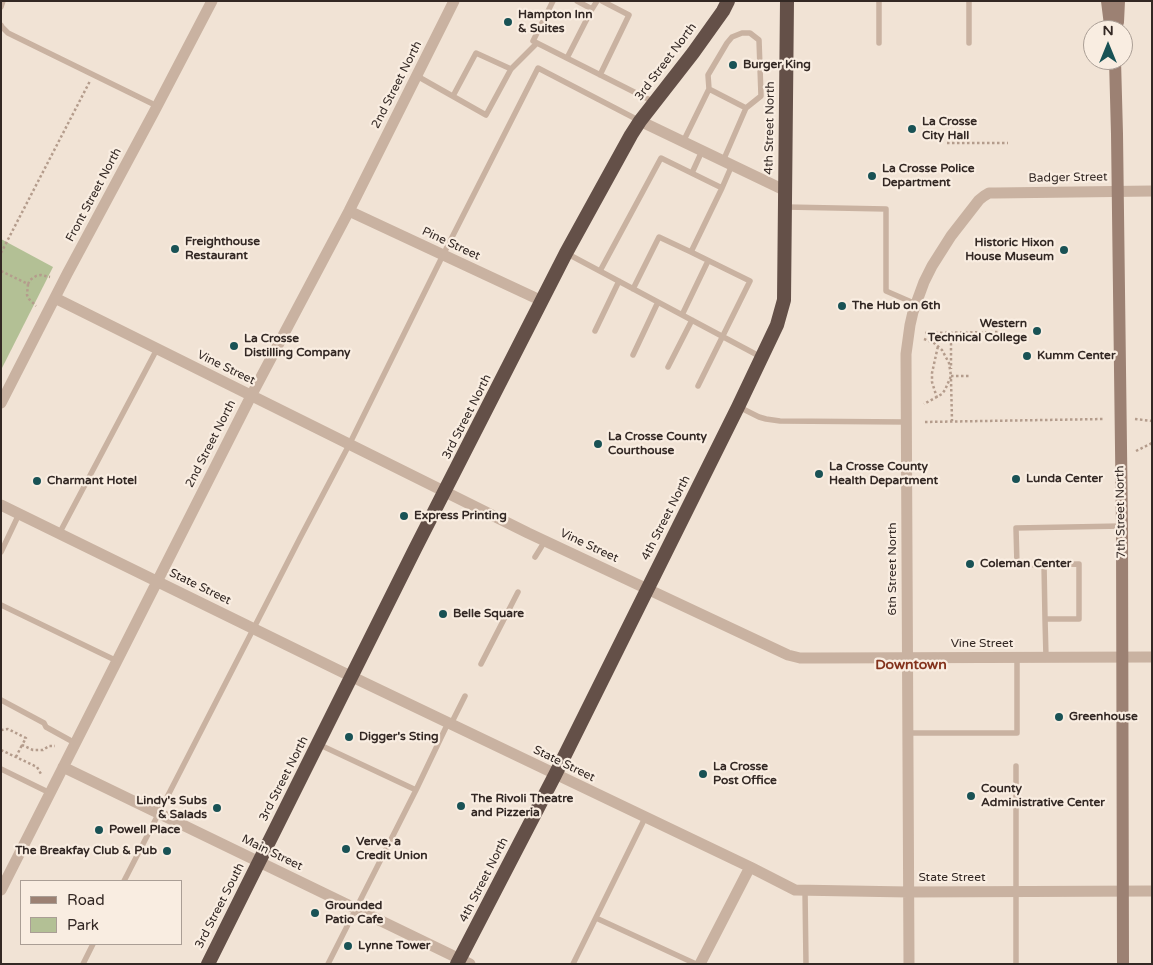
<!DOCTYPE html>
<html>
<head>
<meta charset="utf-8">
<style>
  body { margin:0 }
  #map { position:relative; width:1153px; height:965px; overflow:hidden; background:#f1e3d5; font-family:"Varela Round",sans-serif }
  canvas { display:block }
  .frame { position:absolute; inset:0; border:2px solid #332824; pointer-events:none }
  .legend { position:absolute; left:20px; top:880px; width:162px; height:65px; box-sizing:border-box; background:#f9ede1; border:1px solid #aa9e95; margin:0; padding:6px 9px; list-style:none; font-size:15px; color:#332824 }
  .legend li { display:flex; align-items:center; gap:10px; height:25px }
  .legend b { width:25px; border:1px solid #aa9e95 }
  .north { position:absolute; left:1083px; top:20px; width:50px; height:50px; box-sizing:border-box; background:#f9ede1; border:1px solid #aa9e95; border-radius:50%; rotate:0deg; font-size:14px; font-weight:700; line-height:20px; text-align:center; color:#332824 }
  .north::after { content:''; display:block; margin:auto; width:18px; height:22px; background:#195255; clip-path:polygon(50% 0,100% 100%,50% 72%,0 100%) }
</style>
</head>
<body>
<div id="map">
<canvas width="1153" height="965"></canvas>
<div class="frame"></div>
<ul class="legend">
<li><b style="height:6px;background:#9c8173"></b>Road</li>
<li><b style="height:14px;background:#b3c095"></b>Park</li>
</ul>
<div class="north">N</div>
</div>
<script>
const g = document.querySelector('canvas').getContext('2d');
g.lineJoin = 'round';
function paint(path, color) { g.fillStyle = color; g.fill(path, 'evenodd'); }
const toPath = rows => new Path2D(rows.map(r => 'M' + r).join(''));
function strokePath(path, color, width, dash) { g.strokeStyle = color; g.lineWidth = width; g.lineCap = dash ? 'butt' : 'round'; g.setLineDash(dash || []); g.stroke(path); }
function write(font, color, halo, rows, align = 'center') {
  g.font = font + ' "Varela Round",sans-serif'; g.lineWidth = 4.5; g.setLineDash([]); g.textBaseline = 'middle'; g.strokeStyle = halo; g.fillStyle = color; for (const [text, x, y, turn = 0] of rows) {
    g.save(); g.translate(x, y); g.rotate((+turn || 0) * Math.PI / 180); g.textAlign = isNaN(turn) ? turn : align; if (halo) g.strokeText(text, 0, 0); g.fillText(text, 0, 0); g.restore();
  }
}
paint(toPath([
  [1,239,53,267,1,370]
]), '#b3c095');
strokePath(toPath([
  [947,143,1008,143],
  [1,253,90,81],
  [1,271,28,284,27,295,29,299,36,306],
  [28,284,30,280,36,276,41,275,50,277],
  [925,333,1000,332],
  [951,338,951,369],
  [924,339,934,343,942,350,949,363,951,376,945,390,942,394,924,404],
  [951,376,971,376],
  [951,379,952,421],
  [937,398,932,382,932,373,938,346],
  [1135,419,1152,421],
  [925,422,1103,419],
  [1136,451,1152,443],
  [1,730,8,729,26,738,22,745,33,750,43,750,49,746,55,746],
  [1,750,37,767,41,774],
  [16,757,22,745]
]), '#b49c8c', 2.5, [2.5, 2.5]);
strokePath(toPath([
  [553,1,533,41,654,102],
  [577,1,592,9,597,1],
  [969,1,969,43],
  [1,7,3,1],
  [1,25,2,27,8,33,157,106],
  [879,43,879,1],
  [567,58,592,9],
  [600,75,629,15,602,1],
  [417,76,486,115,511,69,537,43],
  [709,89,746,108],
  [453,96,476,53,511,69],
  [683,142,709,89,708,75,727,43,732,37,742,33,750,33,759,40,761,96,746,108,723,161],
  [692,173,702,151],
  [722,188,732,165],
  [786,207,886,209,886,291,916,304],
  [691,252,750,281,698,386],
  [566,253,761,357],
  [600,271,661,158,722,188,691,252,659,237,633,289],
  [682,315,708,261],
  [595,331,619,281],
  [633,355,658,302],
  [668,367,692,320],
  [739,407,759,417,766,419,780,421,906,422],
  [59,534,157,349],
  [1,552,19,514],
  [535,557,545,541],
  [1044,564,1045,619],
  [1,605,117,661],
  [1046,657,1045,619,1079,619,1079,564,1017,565,1016,528,1122,526],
  [481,664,518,592],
  [1,700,44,723,46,727,75,743],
  [451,724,465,696],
  [908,733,1017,733,1017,658],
  [318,744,416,790],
  [1016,766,1016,964],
  [1,769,50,793],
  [124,881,300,538,349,445,443,255,538,68,640,121],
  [805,891,806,964],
  [596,918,696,964],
  [83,964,93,944],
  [328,964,416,790,448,723],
  [573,964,645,818]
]), '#c9b2a1', 5.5);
strokePath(toPath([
  [640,121,784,190],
  [349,211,542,301],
  [55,298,528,533,788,655,800,658,815,658,1152,657],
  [1,403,67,274,154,112,212,1],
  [1,505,340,671,750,867,795,890,908,892,1152,891],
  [63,767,470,964],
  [1,890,251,396,349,211,454,1],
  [700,964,750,867],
  [909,964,906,354,910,325,913,312,924,282,932,266,951,236,979,200,984,196,989,193,996,193,1152,191]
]), '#c9b2a1', 11);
strokePath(toPath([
  [1107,1,1110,25,1112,30],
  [1115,30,1118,22,1119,1],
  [1115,60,1117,134,1122,526,1123,964]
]), '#9c8173', 12);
strokePath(toPath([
  [208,964,415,549,566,253,631,135,640,121,693,53,723,11,728,1],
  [457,964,555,775,738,407,777,325,784,300,787,1]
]), '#645048', 14);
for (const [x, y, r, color] of [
  [508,22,5,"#195255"],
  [733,65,5,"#195255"],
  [912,129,5,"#195255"],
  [872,176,5,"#195255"],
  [175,249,5,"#195255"],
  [1064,250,5,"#195255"],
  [842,306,5,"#195255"],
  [1037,331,5,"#195255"],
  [234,346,5,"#195255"],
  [1027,356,5,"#195255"],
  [598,444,5,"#195255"],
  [819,474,5,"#195255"],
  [1016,479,5,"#195255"],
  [37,481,5,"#195255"],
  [404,516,5,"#195255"],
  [970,564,5,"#195255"],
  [443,614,5,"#195255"],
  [1059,717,5,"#195255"],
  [349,737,5,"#195255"],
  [703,774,5,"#195255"],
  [971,796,5,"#195255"],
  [461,806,5,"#195255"],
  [217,808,5,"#195255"],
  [99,830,5,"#195255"],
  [346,849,5,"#195255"],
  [167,851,5,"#195255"],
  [315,913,5,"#195255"],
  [348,946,5,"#195255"]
]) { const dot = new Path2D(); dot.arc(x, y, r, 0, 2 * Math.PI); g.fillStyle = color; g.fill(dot); strokePath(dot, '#f9ede1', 2); }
write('bold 12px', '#332824', '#f9ede1', [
  ["Hampton Inn",518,15],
  ["& Suites",518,29],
  ["Burger King",743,65],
  ["La Crosse",922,122],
  ["City Hall",922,136],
  ["La Crosse Police",882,169],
  ["Department",882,183],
  ["Freighthouse",185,242],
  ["Restaurant",185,256],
  ["Historic Hixon",1054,243,"right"],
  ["House Museum",1054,257,"right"],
  ["The Hub on 6th",852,306],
  ["Western",1027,324,"right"],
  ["Technical College",1027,338,"right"],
  ["La Crosse",244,339],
  ["Distilling Company",244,353],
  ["Kumm Center",1037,356],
  ["La Crosse County",608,437],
  ["Courthouse",608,451],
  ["La Crosse County",829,467],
  ["Health Department",829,481],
  ["Lunda Center",1026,479],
  ["Charmant Hotel",47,481],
  ["Express Printing",414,516],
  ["Coleman Center",980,564],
  ["Belle Square",453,614],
  ["Greenhouse",1069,717],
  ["Digger's Sting",359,737],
  ["La Crosse",713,767],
  ["Post Office",713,781],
  ["County",981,789],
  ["Administrative Center",981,803],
  ["The Rivoli Theatre",471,799],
  ["and Pizzeria",471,813],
  ["Lindy's Subs",207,801,"right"],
  ["& Salads",207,815,"right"],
  ["Powell Place",109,830],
  ["Verve, a",356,842],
  ["Credit Union",356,856],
  ["The Breakfay Club & Pub",157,851,"right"],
  ["Grounded",325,906],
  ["Patio Cafe",325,920],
  ["Lynne Tower",358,946]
], 'left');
write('12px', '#332824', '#f9ede1', [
  ["3rd Street North",666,62,-53],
  ["2nd Street North",397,85,-63],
  ["4th Street North",770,128,-89],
  ["Badger Street",1068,178,-1],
  ["Front Street North",94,195,-62],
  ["Pine Street",451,244,25],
  ["Vine Street",226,368,26],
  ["3rd Street North",467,417,-63],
  ["2nd Street North",211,444,-63],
  ["7th Street North",1121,512,-91],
  ["4th Street North",666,518,-63],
  ["Vine Street",589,546,25],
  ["6th Street North",893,569,-90],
  ["State Street",200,587,26],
  ["Vine Street",982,644],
  ["State Street",564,764,26],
  ["3rd Street North",284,779,-63],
  ["Main Street",272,853,26],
  ["State Street",952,878],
  ["4th Street North",484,880,-63],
  ["3rd Street South",220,906,-63]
]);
write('bold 14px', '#83321c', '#f9ede1', [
  ["Downtown",911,665]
]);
</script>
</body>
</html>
